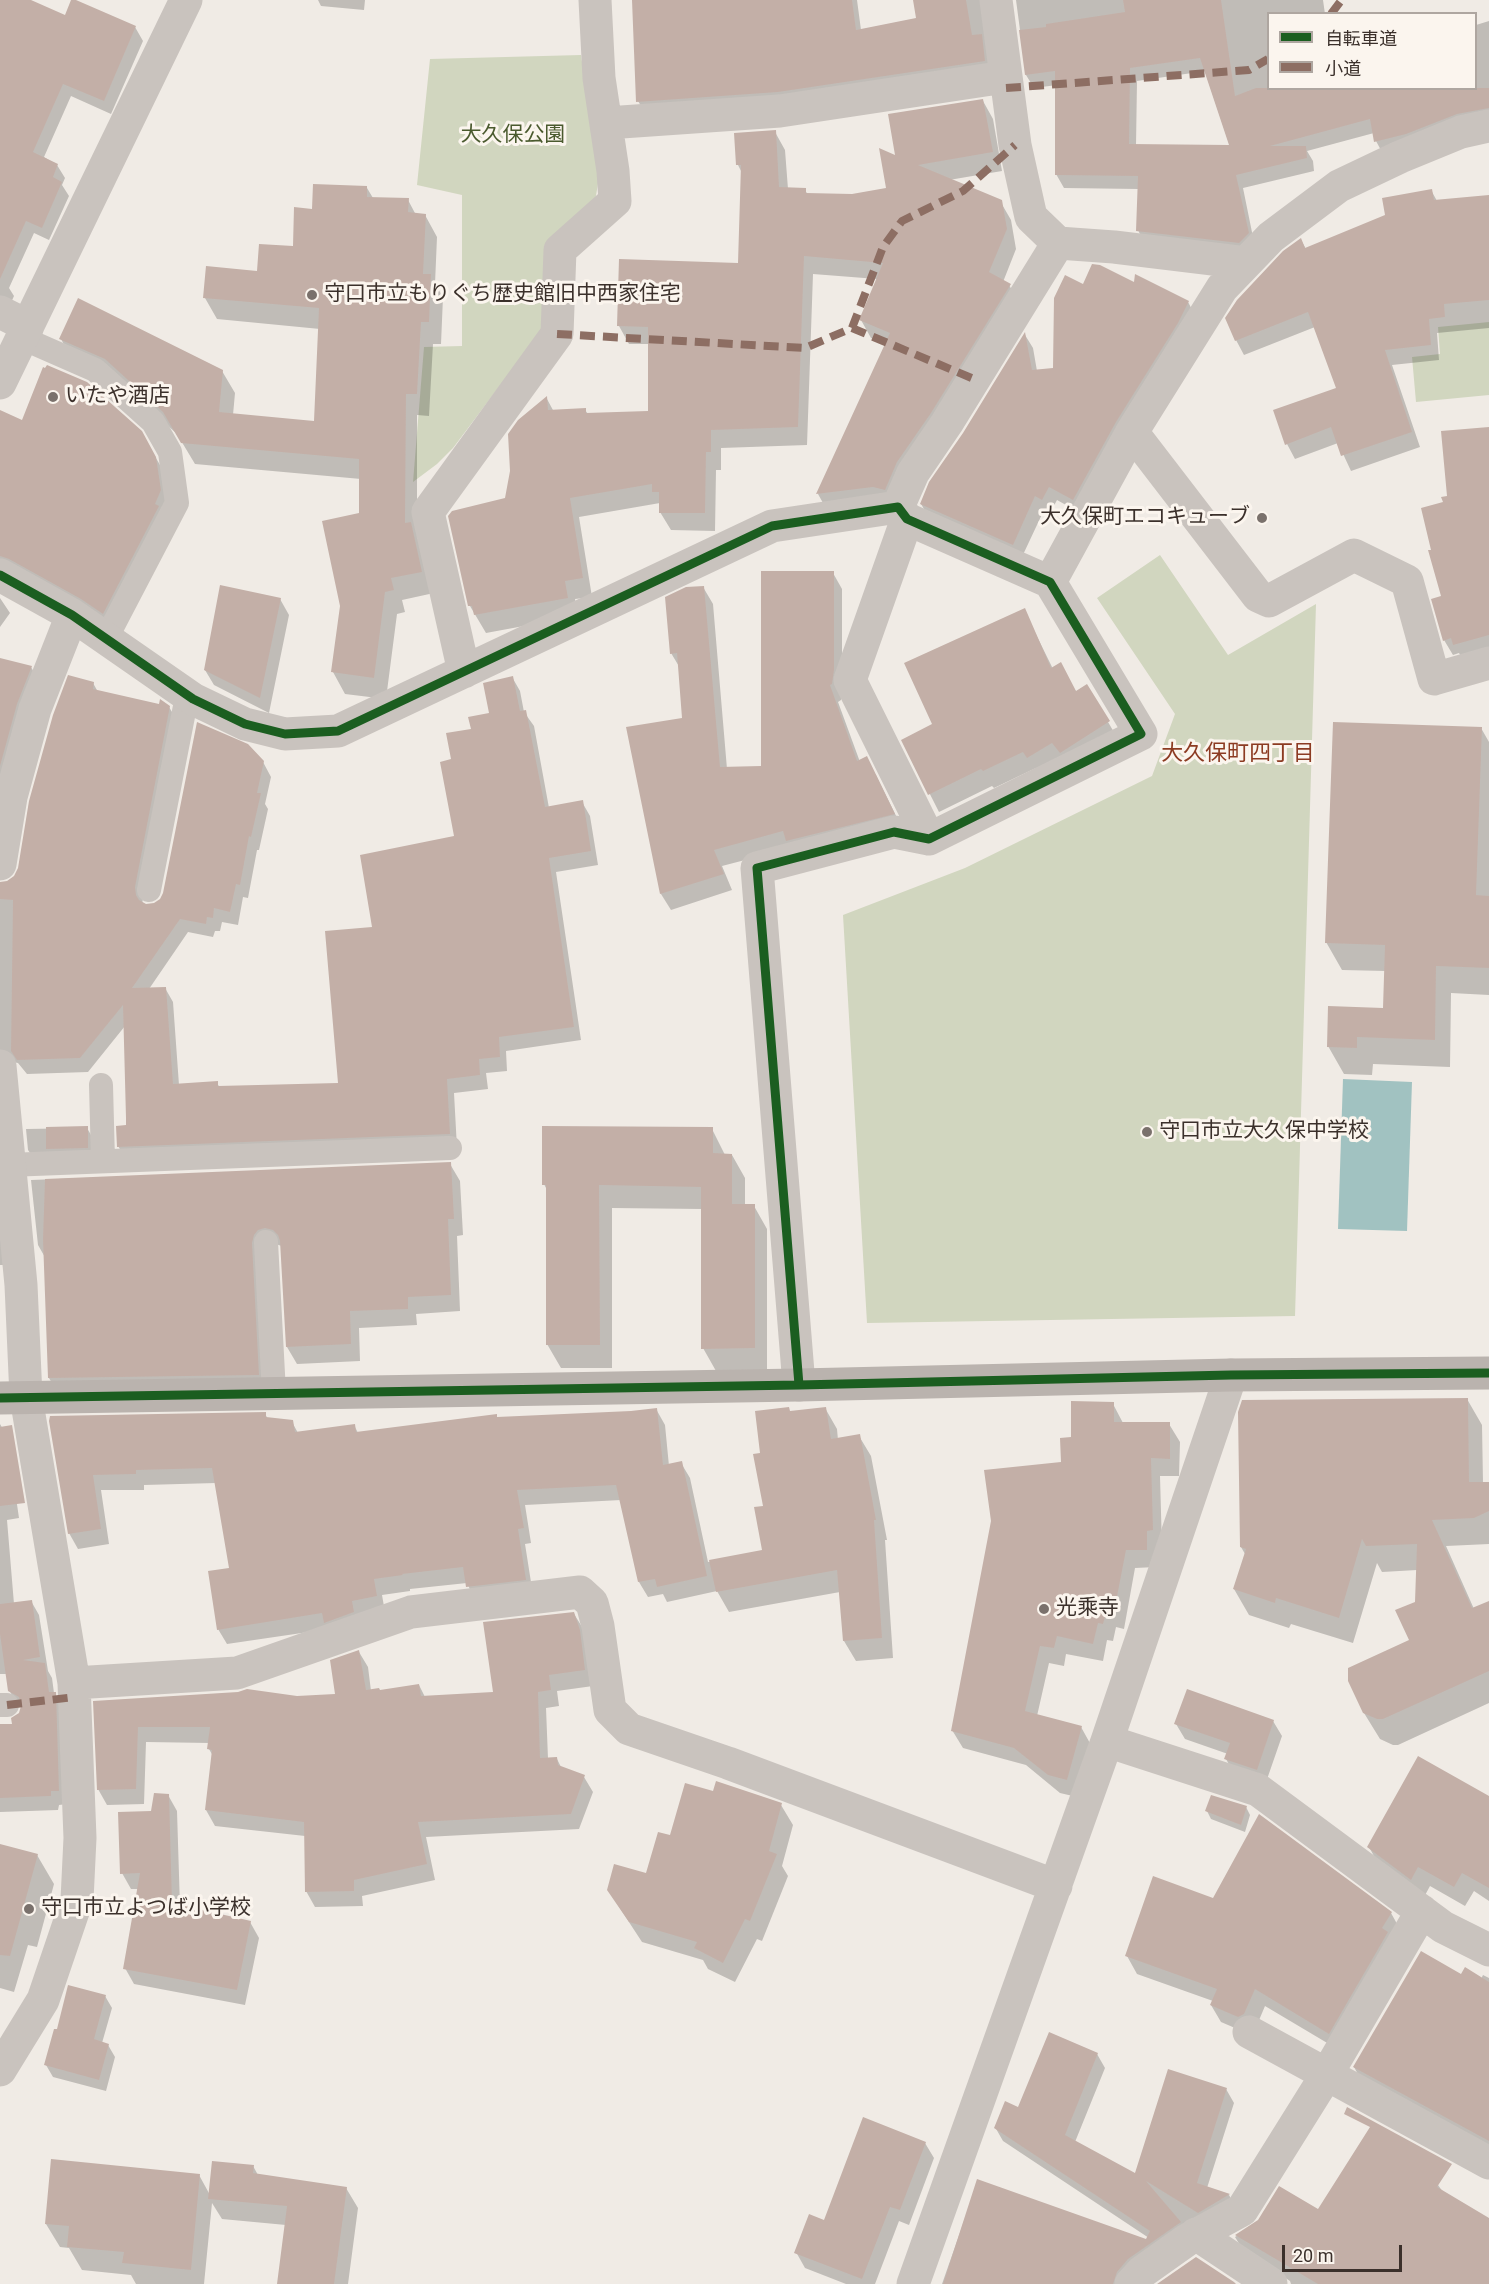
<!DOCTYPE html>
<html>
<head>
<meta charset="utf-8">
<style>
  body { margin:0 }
  #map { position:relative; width:1489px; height:2284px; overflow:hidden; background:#f0ebe5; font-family:Roboto,"Noto Sans JP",sans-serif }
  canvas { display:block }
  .legend { position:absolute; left:1267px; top:12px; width:210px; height:78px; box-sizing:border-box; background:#fbf5ee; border:2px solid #aea6a0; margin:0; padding:8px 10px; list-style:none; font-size:18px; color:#3b302b }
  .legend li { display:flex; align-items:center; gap:12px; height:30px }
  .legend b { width:30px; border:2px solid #aea6a0 }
  .scale { position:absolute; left:1282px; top:2245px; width:120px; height:27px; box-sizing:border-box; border:3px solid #3b302b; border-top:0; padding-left:8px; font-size:18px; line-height:21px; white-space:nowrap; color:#3b302b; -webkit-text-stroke:4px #fbf5ee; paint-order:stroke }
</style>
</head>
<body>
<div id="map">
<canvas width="1489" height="2284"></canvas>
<ul class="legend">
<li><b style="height:8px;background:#1b5e20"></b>自転車道</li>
<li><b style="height:8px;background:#8d6e63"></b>小道</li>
</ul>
<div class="scale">20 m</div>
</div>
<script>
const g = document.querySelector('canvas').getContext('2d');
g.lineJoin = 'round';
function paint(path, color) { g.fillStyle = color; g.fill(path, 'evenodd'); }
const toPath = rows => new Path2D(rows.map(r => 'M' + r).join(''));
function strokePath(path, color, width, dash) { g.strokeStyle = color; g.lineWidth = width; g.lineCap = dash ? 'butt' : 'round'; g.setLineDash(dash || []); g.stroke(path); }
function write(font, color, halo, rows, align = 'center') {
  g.font = font + ' Roboto,"Noto Sans JP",sans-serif'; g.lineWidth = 6; g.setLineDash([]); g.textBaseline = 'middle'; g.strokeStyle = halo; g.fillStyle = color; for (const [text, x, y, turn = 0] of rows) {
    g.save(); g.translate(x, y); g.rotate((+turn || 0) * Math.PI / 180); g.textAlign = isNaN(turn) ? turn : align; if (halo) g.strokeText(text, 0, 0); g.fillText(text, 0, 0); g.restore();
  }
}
paint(toPath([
  [581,55,599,178,594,207,544,246,544,327,453,448,437,464,413,482,424,347,462,346,462,195,417,185,430,59],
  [1489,322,1489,395,1416,402,1412,357,1440,354,1438,327],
  [1160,555,1228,655,1316,604,1295,1316,867,1323,843,915,965,868,1152,776,1175,714,1097,598]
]), '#d1d6bf');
paint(toPath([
  [1343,1079,1412,1082,1407,1231,1338,1229]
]), '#a1c2c1');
paint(toPath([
  [0,0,27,0,65,17,135,27,143,41,111,114,71,96,44,157,57,165,65,178,62,185,69,196,49,240,34,233,9,288,14,296,9,307,0,309],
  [318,0,365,0,364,10,321,6],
  [633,0,857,0,861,30,918,19,914,0,991,0,992,74,646,114,638,101],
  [1016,0,1323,0,1325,14,1268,14,1268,88,1476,88,1476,25,1489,21,1489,122,1383,154,1376,141,1374,133,1307,151,1313,161,1314,171,1243,188,1255,247,1145,244,1138,230,1139,189,1064,188,1056,174,1057,85,1034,88,1026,75],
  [1206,71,1231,147,1136,146,1137,81],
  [983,101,993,119,1002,171,949,180,1000,201,1011,220,1016,249,1003,282,1009,285,1020,304,895,508,828,512,818,494,886,345,871,338,861,320,877,279,813,274,807,445,721,448,721,470,716,470,715,531,671,530,660,512,660,503,579,517,592,597,575,599,578,616,486,633,470,606,506,499,547,399,554,412,585,410,588,414,650,412,650,344,629,344,619,326,739,264,742,173,738,165,775,132,785,150,788,189,805,190,808,195,852,195,888,189,897,158],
  [367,188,373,198,408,200,416,215,425,215,437,237,435,284,443,297,441,344,433,344,429,416,417,415,417,536,434,593,402,600,405,612,397,614,386,699,345,694,333,672,361,514,361,479,195,464,177,434,119,381,73,361,61,339,222,371,235,393,233,415,315,423,320,329,217,319,205,298,259,273,294,248,314,210],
  [1431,190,1437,201,1489,196,1489,328,1437,333,1439,360,1392,365,1420,447,1351,471,1338,443,1295,459,1287,444,1338,389,1315,327,1244,355,1236,340,1301,240,1306,249,1387,216],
  [1136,285,1188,302,1196,317,1082,514,1057,500,1050,513,1044,510,1021,559,930,519,921,504,1025,335,1033,348,1037,371,1055,369,1083,286],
  [22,422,141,432,164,472,168,505,111,627,0,572,0,429],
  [1489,428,1489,652,1463,660,1459,653,1453,655,1444,640,1443,597,1433,551,1444,503],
  [833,573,842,589,842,687,841,700,838,702,860,762,876,775,903,830,791,848,722,866,732,890,671,910,661,894,684,719,680,668,671,653,703,587,713,604,727,769,762,767],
  [0,598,10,613,0,627],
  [280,599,289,615,269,713,214,685,205,670],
  [1024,610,1053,669,1108,722,1118,739,1034,769,994,788,992,786,939,812,903,741,934,725],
  [0,659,31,667,39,681,0,808],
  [512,677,520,691,524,712,534,726,549,808,582,802,590,816,598,865,556,872,581,1040,506,1051,507,1071,486,1073,488,1089,454,1093,457,1148,127,1160,118,1146,127,1127,125,1026,88,1072,27,1074,18,1063,7,1061,0,1064,0,884,8,883,16,876,93,683,98,692,169,707,178,722,142,904,155,905,161,900,263,762,271,777,265,804,268,809,259,850,257,850,248,898,243,897,238,925,222,922,220,931,215,931,213,937,188,932,149,989,165,988,173,1002,179,1085,217,1083,220,1088,340,1084,374,928,456,837,453,761,472,730,491,714],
  [1481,728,1489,742,1489,995,1451,993,1450,1067,1373,1064,1372,1075,1344,1074,1328,1046,1385,1009,1386,971,1342,970,1326,942],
  [87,1128,91,1135,92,1155,33,1157,28,1150,26,1129],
  [712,1129,725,1155,732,1155,745,1178,745,1206,754,1206,767,1229,767,1371,716,1371,703,1348,702,1209,612,1208,612,1368,561,1368,547,1344,547,1190,544,1184],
  [450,1164,460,1181,463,1235,457,1236,460,1311,416,1314,417,1325,359,1328,360,1361,297,1364,287,1347,282,1246,275,1244,268,1392,59,1395,49,1378,46,1259,38,1245,31,1180],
  [0,1202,6,1265,0,1265],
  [1467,1399,1482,1425,1483,1483,1489,1488,1489,1544,1446,1546,1474,1609,1489,1602,1489,1703,1398,1745,1393,1745,1380,1739,1364,1713,1411,1640,1416,1603,1417,1570,1382,1572,1377,1563,1353,1643,1291,1624,1289,1628,1249,1615,1234,1589,1245,1554,1241,1547],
  [1113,1404,1123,1423,1169,1424,1180,1442,1179,1476,1160,1476,1162,1548,1156,1567,1135,1568,1124,1629,1116,1627,1113,1641,1107,1640,1103,1661,1066,1654,1064,1666,1049,1663,1037,1716,1081,1727,1091,1745,1077,1797,1060,1793,1026,1765,963,1748,952,1730,1072,1439],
  [825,1408,837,1429,838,1440,859,1436,871,1456,887,1540,885,1540,893,1658,856,1661,844,1641,840,1592,729,1612,717,1591,667,1602,663,1594,648,1597,639,1582,621,1500,525,1505,531,1543,525,1544,533,1595,476,1602,467,1583,410,1589,410,1591,382,1595,385,1612,329,1629,227,1644,218,1629,231,1569,216,1483,144,1485,144,1490,101,1490,109,1544,78,1549,69,1533,51,1417,265,1414,268,1419,292,1422,298,1433,354,1425,358,1433,498,1418,631,1412,656,1409,665,1425,669,1466,681,1463,690,1478,708,1562,764,1552,762,1454,791,1413],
  [0,1424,7,1436,19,1518,7,1520,14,1604,31,1601,39,1615,48,1671,52,1678,54,1693,63,1707,67,1804,59,1805,58,1810,0,1812,0,1776,14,1725,22,1708,18,1705,9,1690,7,1674,0,1674],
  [574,1614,584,1630,593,1686,557,1691,559,1706,546,1708,548,1759,557,1759,562,1769,584,1777,593,1792,579,1829,426,1837,435,1880,362,1896,363,1906,315,1907,306,1891,305,1836,215,1826,206,1810,213,1756,209,1749,210,1743,146,1742,144,1804,107,1805,98,1789,95,1702,337,1696,359,1652,368,1667,371,1691,380,1692,419,1685,425,1697,495,1693],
  [1273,1721,1282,1736,1265,1785,1235,1775,1226,1759,1228,1754,1185,1739,1176,1724],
  [714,1793,781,1805,793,1825,782,1866,788,1876,762,1941,757,1939,735,1982,708,1969,703,1960,642,1942,608,1890,647,1875,671,1837],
  [168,1795,177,1811,180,1907,250,1922,259,1938,245,2005,134,1984,125,1968,139,1889,131,1889,122,1873,152,1813],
  [1489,1797,1489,1901,1474,1891,1465,1906,1430,1886,1423,1899,1380,1867,1369,1847],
  [1246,1807,1250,1815,1245,1832,1211,1819,1207,1811],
  [0,1845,37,1855,54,1884,37,1947,28,1945,14,1992,0,1988],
  [1214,1899,1391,1913,1401,1931,1339,2050,1265,2006,1254,2032,1249,2034,1221,2022,1211,2005,1213,2001,1137,1974,1127,1956],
  [1483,1975,1489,1978,1489,2148,1360,2078,1354,2067,1461,1977,1481,1979],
  [105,1996,112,2008,102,2043,108,2045,115,2057,106,2091,53,2077,46,2065,58,2031],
  [1097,2054,1105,2068,1075,2142,1136,2175,1226,2089,1234,2103,1207,2188,1229,2195,1236,2208,1126,2284,942,2284,978,2181,1147,2241,1149,2238,1003,2141,995,2127,1018,2109],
  [1363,2140,1438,2185,1443,2192,1489,2219,1489,2284,1291,2284,1290,2281,1243,2250,1235,2237,1259,2221,1318,2211],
  [925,2143,934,2158,909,2225,899,2221,875,2284,846,2284,805,2268,796,2252,824,2222],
  [253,2166,258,2175,346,2188,358,2208,348,2284,278,2284,286,2225,222,2219,212,2203,204,2284,136,2284,131,2275,82,2270,69,2248,60,2247,46,2224,199,2175,210,2195]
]), '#0003');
paint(toPath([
  [0,0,31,0,65,15,71,0,76,0,136,26,104,101,63,84,33,152,58,164,53,177,62,182,42,228,26,221,0,279],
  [632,0,852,0,856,30,916,18,913,0,966,0,972,35,982,34,985,61,778,92,636,102],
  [1123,0,1221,0,1235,96,1256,88,1489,88,1489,108,1457,114,1406,134,1374,142,1370,119,1270,146,1306,146,1307,158,1236,175,1249,233,1239,243,1136,231,1138,176,1055,175,1055,71,1025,75,1019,30,1046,27,1046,24,1125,12],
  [1200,58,1229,145,1129,144,1130,68],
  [983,99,993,152,918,165,1002,200,1007,229,989,272,1011,284,931,413,897,462,885,490,873,487,816,494,890,333,859,320,883,263,804,256,798,427,711,430,711,452,706,452,705,513,659,513,659,492,652,492,652,484,570,498,583,578,565,581,568,598,474,615,472,606,468,606,448,516,452,511,505,498,510,471,508,434,518,420,547,396,548,410,586,408,586,413,648,411,648,327,617,326,619,259,738,263,741,165,736,165,734,133,776,130,779,187,806,188,806,193,852,194,886,188,879,148,895,155,888,114],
  [313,184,367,186,367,197,409,198,408,212,426,214,423,274,431,274,429,322,421,322,417,394,406,394,405,523,411,522,422,572,391,578,394,590,385,592,374,678,331,672,340,606,322,521,359,513,359,459,181,443,163,412,105,359,59,339,78,298,223,370,219,412,314,421,319,308,203,298,206,266,257,271,259,244,293,246,294,207,312,209],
  [1432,189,1434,200,1489,195,1489,300,1444,304,1445,317,1429,319,1431,345,1385,350,1412,432,1341,456,1331,427,1285,445,1273,410,1336,388,1308,312,1235,341,1225,318,1237,300,1283,251,1301,238,1305,248,1385,215,1382,198],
  [1092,264,1100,265,1134,282,1135,274,1189,301,1178,323,1116,422,1073,500,1049,487,1042,500,1035,496,1013,545,920,504,929,482,963,433,1025,332,1032,370,1053,368,1054,298,1065,275,1083,284],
  [47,365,87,382,142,431,156,457,161,490,155,504,159,506,103,614,81,599,9,559,0,556,0,410,22,420,43,367,45,368],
  [1489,427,1489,635,1453,645,1451,638,1443,641,1431,599,1441,596,1428,550,1431,550,1421,508,1443,502,1441,497,1447,496,1441,431],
  [761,571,834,571,834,670,832,684,830,685,857,761,867,756,895,814,786,841,783,831,714,850,724,874,660,894,626,727,682,718,677,653,670,654,665,597,686,587,704,586,720,767,761,766],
  [220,585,281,598,260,698,204,670],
  [1025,608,1051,668,1061,662,1076,691,1087,684,1110,721,1060,753,1052,743,1027,758,1023,752,983,771,981,769,928,795,901,740,932,724,904,663],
  [0,658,32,666,17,704,0,766],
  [68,675,94,682,93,689,159,704,160,699,170,706,135,887,136,895,139,900,146,904,154,903,160,899,163,893,197,722,248,744,264,761,257,793,261,793,251,837,249,836,240,885,236,884,230,912,214,908,213,918,207,917,206,924,180,919,132,988,166,987,173,1084,218,1081,218,1086,338,1083,325,931,372,927,360,855,454,836,440,762,451,759,446,733,471,729,468,717,489,713,483,683,513,676,520,711,526,710,545,807,583,800,591,851,549,858,574,1027,499,1037,500,1057,479,1059,480,1075,447,1079,450,1134,117,1147,116,1126,126,1125,126,1118,123,1005,80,1058,17,1060,11,1051,13,900,0,899,0,882,7,881,14,876,18,868,29,801,53,715],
  [1333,722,1482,727,1476,895,1489,896,1489,968,1436,966,1435,1040,1357,1037,1357,1048,1327,1047,1328,1006,1383,1008,1385,945,1325,943],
  [88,1126,88,1148,46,1149,46,1127],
  [542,1126,713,1127,713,1153,732,1154,732,1204,755,1204,755,1348,701,1349,701,1187,599,1185,600,1345,546,1345,546,1185,542,1185],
  [451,1162,454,1219,448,1219,451,1295,408,1297,408,1309,350,1311,351,1344,286,1347,280,1241,278,1235,273,1230,265,1228,258,1230,254,1235,252,1243,259,1375,48,1378,43,1239,45,1179],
  [1468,1398,1469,1482,1489,1482,1489,1511,1474,1518,1432,1520,1472,1608,1489,1601,1489,1671,1383,1719,1377,1719,1363,1713,1348,1681,1348,1668,1409,1640,1395,1610,1415,1602,1417,1544,1366,1546,1362,1539,1339,1618,1276,1598,1275,1603,1233,1589,1246,1549,1240,1547,1238,1412,1242,1400],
  [1071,1401,1114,1402,1114,1422,1170,1422,1170,1459,1151,1458,1153,1530,1147,1531,1147,1550,1126,1550,1114,1612,1107,1610,1103,1624,1098,1623,1093,1644,1057,1636,1054,1648,1040,1646,1025,1711,1082,1726,1067,1780,1048,1775,1014,1748,951,1731,991,1521,984,1470,1061,1462,1060,1438,1071,1437],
  [789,1407,790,1411,826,1407,831,1439,860,1434,876,1520,874,1520,882,1638,843,1641,837,1570,716,1592,709,1560,762,1550,754,1507,763,1506,753,1454,760,1453,755,1411],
  [657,1408,663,1465,682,1461,707,1576,657,1587,655,1579,638,1582,616,1485,517,1490,524,1528,518,1529,526,1580,466,1587,463,1567,402,1574,403,1575,374,1579,377,1596,352,1601,354,1612,324,1623,322,1613,217,1630,208,1571,229,1568,212,1468,136,1470,136,1474,93,1475,101,1529,68,1534,49,1421,50,1416,266,1412,266,1417,293,1420,295,1432,355,1424,356,1432,497,1414,497,1417,631,1411],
  [12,1425,25,1503,0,1506,0,1427],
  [32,1600,40,1657,23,1660,45,1663,49,1692,56,1692,59,1791,51,1791,51,1796,0,1798,0,1724,12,1724,11,1718,19,1713,21,1706,19,1697,8,1691,0,1634,0,1604],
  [574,1612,580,1630,585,1670,549,1675,551,1690,538,1692,540,1758,557,1757,558,1765,585,1775,571,1814,418,1822,427,1864,354,1880,354,1891,305,1892,304,1822,205,1810,212,1750,207,1749,210,1727,138,1727,136,1789,97,1790,93,1701,238,1692,247,1689,297,1696,335,1694,330,1660,359,1650,366,1690,379,1688,380,1690,419,1684,421,1696,493,1692,483,1622],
  [1187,1689,1274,1720,1257,1770,1224,1759,1230,1743,1174,1724],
  [1418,1756,1489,1796,1489,1888,1462,1873,1454,1887,1418,1867,1411,1880,1367,1847],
  [716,1781,782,1803,769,1851,777,1854,750,1921,745,1919,723,1963,694,1948,697,1942,629,1922,607,1890,614,1864,646,1873,658,1832,670,1835,685,1783,713,1791],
  [154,1793,169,1794,172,1903,251,1921,237,1990,123,1969,140,1873,120,1874,118,1812,151,1811],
  [1211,1795,1247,1806,1241,1825,1205,1811],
  [1259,1814,1392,1912,1382,1928,1388,1932,1329,2034,1255,1989,1244,2014,1238,2017,1210,2005,1217,1989,1125,1956,1153,1876,1213,1898],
  [0,1844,38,1854,10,1956,0,1955],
  [1421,1951,1461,1974,1465,1967,1489,1982,1489,2141,1353,2067],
  [68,1985,106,1995,94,2039,109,2044,99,2080,44,2065,54,2029,57,2029],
  [1049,2032,1098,2053,1065,2135,1135,2173,1168,2069,1227,2088,1197,2183,1230,2194,1198,2213,1146,2181,1181,2222,1128,2259,1117,2272,1113,2284,943,2284,977,2179,1146,2239,1150,2231,994,2128,1005,2101,1018,2107],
  [1347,2107,1452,2164,1437,2187,1489,2218,1489,2284,1318,2284,1235,2235,1258,2220,1279,2186,1318,2209,1370,2127,1344,2114],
  [863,2117,926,2142,900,2210,890,2207,862,2279,794,2253,809,2214,824,2220],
  [51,2159,200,2174,191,2270,122,2263,124,2252,67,2247,69,2226,45,2224],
  [212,2161,254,2165,253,2173,347,2187,334,2284,277,2284,287,2206,208,2199],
  [1196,2257,1234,2282,1236,2284,1157,2284]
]), '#c3afa7');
strokePath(toPath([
  [22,338,95,370,153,422,170,452,177,503,106,639],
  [149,890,187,696],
  [101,1085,103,1161],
  [8,1165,450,1148],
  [266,1242,274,1393],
  [0,1705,7,1705]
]), '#c9c3be', 24);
strokePath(toPath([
  [996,0,1015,145,1031,217,1058,243,1114,247,1246,263],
  [607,123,780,111,1005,77],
  [0,312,28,326],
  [0,383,186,0],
  [1132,432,1258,596,1269,601,1354,555,1407,581,1434,679,1489,663],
  [898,507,913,473,947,423,1058,243],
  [907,519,850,680,929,839],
  [0,575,72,615,193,699,245,724,285,734,338,731,772,526,898,507,907,519,1050,582,1141,734,929,839,894,832,757,868,799,1385],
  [1050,582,1132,432,1222,288,1271,237,1339,186,1400,157,1461,132,1489,126],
  [464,672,428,512,557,334,560,250,615,201,613,171,599,78,595,0],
  [0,864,11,797,35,709,72,615],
  [0,1066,21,1285,26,1397,74,1683,80,1838,77,1900,43,2000,0,2070],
  [74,1683,237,1673,411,1612,580,1592,592,1603,598,1626,610,1710,629,1729,728,1763,1056,1886],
  [1107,1741,1258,1790,1443,1927,1489,1950],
  [1249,2032,1489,2163],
  [1196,2234,1271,2284],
  [913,2284,1107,1741,1231,1375],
  [1131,2284,1142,2272,1187,2240,1242,2210,1327,2074,1422,1911]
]), '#c9c3be', 33);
strokePath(toPath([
  [0,1398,799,1385,1231,1375,1489,1373]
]), '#bab3ae', 33);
strokePath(toPath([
  [1331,14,1340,2],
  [1006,88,1249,70,1268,59],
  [852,328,883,247,902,221,963,191,1015,145],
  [557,334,805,348,852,328,974,379],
  [7,1705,75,1697]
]), '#8d6e63', 8, [15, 8]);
strokePath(toPath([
  [0,575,72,615,193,699,245,724,285,734,338,731,772,526,898,507,907,519,1050,582,1141,734,929,839,894,832,757,868,799,1385],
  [0,1398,799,1385,1231,1375,1489,1373]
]), '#1b5e20', 9);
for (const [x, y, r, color] of [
  [312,295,6,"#7a716c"],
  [53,397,6,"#7a716c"],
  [1262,518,6,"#7a716c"],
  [1147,1132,6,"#7a716c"],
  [1044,1609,6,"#7a716c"],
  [29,1909,6,"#7a716c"]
]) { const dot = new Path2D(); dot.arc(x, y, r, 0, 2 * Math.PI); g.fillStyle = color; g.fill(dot); strokePath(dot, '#fbf5ee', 2); }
write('21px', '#4a5a2e', '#fbf5ee', [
  ["大久保公園",513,136]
]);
write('21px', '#3b302b', '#fbf5ee', [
  ["守口市立もりぐち歴史館旧中西家住宅",324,295],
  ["いたや酒店",65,397],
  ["大久保町エコキューブ",1250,518,"right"],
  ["守口市立大久保中学校",1159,1132],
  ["光乘寺",1056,1609],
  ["守口市立よつば小学校",41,1909]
], 'left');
write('22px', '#8c3b22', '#fbf5ee', [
  ["大久保町四丁目",1238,754]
]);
</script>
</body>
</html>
